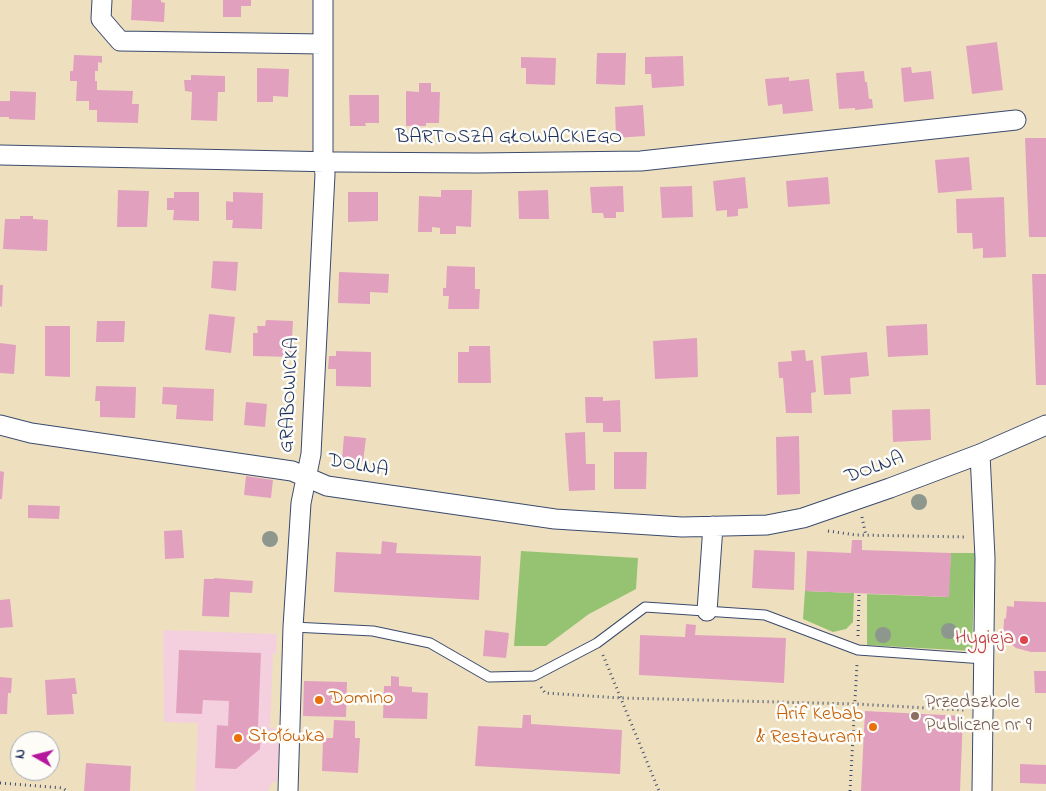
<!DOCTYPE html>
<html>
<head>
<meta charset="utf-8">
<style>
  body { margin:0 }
  #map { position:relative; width:1046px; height:791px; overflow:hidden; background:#eee0bf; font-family:"Indie Flower",sans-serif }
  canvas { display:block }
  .north { position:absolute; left:10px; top:731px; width:50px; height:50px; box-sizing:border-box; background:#fdfcf7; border:1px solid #a3aaba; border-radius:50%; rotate:278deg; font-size:14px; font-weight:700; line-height:20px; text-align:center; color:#1b2f5e }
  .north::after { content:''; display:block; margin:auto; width:18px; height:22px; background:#b5179e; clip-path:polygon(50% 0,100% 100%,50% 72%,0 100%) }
</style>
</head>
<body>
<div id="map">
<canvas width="1046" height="791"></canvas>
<div class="north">N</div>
</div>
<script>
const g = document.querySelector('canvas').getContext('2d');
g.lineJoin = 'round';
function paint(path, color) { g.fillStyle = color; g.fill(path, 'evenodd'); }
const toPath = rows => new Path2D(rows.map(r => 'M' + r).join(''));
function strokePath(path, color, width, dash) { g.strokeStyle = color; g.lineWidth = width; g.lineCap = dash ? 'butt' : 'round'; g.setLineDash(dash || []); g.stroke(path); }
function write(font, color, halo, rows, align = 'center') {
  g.font = font + ' "Indie Flower",sans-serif'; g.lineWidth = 5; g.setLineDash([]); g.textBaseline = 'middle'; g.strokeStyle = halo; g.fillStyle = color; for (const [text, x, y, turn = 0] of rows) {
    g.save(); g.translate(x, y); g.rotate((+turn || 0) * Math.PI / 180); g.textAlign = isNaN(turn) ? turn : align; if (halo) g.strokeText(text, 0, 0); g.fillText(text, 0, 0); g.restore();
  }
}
paint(toPath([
  [163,630,277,634,276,654,273,654,270,728,280,729,277,782,272,782,268,791,195,791,198,723,164,722]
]), '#f4cfdd');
paint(toPath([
  [521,551,638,558,636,589,589,614,546,646,514,646],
  [951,553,975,553,972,651,867,645,867,594,948,597],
  [805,591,854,593,853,622,846,629,833,632,803,619]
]), '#95c371');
paint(toPath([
  [132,0,161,0,161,2,165,3,164,22,131,20],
  [223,0,251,0,251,6,241,6,241,17,223,17],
  [997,42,1003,90,972,94,966,46],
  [597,53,626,53,625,85,596,84],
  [74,55,102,56,102,63,98,62,98,71,95,71,95,81,97,81,97,90,133,91,132,104,139,104,138,123,97,122,97,110,89,110,89,101,76,101,77,81,70,81,70,71,73,71],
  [683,56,684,86,652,88,651,74,645,74,645,57],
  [521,57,556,58,555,85,526,84,526,68,521,68],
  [911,67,912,73,931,71,934,99,904,102,901,68],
  [257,68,289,69,288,97,273,96,273,102,257,102],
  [864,71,865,82,867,82,869,99,872,99,873,108,855,110,855,108,839,109,836,73],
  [191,75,225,76,225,92,218,92,217,121,191,120,192,92,185,91,184,80,191,80],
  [789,77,789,81,809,79,813,111,783,114,782,104,768,106,765,79],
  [419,83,431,83,431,92,440,92,439,123,426,123,426,126,406,126,406,91,419,92],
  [10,91,36,92,35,120,9,119,9,117,0,117,0,101,10,101],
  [349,95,379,95,379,123,365,123,366,126,350,126],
  [643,105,645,136,616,138,615,107],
  [1025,138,1046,138,1046,237,1029,237],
  [969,157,972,190,938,193,935,160],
  [745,177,748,208,738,209,738,216,727,217,727,210,716,211,713,181],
  [828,177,830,204,788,207,786,181],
  [623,186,624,212,616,212,616,218,604,218,603,213,592,213,590,187],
  [692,186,693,217,662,218,660,187],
  [118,190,149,191,147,227,117,227],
  [441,190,472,190,471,227,456,226,456,234,440,234,440,228,432,227,432,232,418,232,419,196,441,197],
  [548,190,549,219,519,219,518,191],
  [174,192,199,192,199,221,173,220,174,210,167,210,167,198,174,198],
  [233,192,263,193,262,229,232,228,233,220,226,220,226,201,233,202],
  [348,192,378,192,378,221,348,222],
  [1004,197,1006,257,983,258,983,248,973,249,972,233,957,233,956,199],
  [20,216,33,216,33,219,48,220,47,251,3,249,5,219,20,219],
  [213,261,238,262,236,291,211,288],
  [447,266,475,267,475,289,480,289,479,309,448,309,449,296,443,296,443,288,446,288],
  [339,272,389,274,388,293,370,292,370,304,338,303],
  [1032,274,1046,274,1046,385,1036,385],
  [0,285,3,285,2,307,0,306],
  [209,314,235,317,231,353,205,350],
  [266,320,293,321,291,357,253,356,253,333,258,333,257,326,265,326],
  [97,321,125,321,124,342,96,342],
  [927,324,928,355,888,357,886,326],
  [45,326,70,326,70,377,45,376],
  [697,338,698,377,655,379,653,341],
  [0,343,16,345,14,374,0,373],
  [469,346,490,346,491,383,458,383,458,352,469,352],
  [805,350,806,361,813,360,816,392,811,393,812,413,786,413,783,378,779,378,778,362,792,361,791,351],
  [336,351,371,352,371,387,336,386,336,369,328,369,329,356,336,356],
  [867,352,869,376,850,378,851,394,824,395,821,356],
  [96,386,136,387,135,418,100,417,100,401,95,401],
  [163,387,214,389,213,421,176,419,177,405,162,404],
  [585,397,603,397,603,401,620,400,621,432,603,432,603,423,586,423],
  [246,402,267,404,265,427,244,425],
  [930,409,931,440,893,442,892,410],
  [585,432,586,464,595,464,595,490,569,491,565,433],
  [344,436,366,438,363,462,342,459],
  [799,436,800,494,777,495,776,437],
  [614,452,647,452,646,489,614,489],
  [0,471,4,472,2,499,0,499],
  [246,476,273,480,271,498,244,495],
  [28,505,60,506,59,519,28,518],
  [182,530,184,558,165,559,164,531],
  [852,540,862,540,862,550,951,553,949,597,805,591,807,551,851,553],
  [382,541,397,543,396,553,481,556,479,600,334,592,336,552,381,554],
  [754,550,795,552,794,590,752,588],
  [214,578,253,581,252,593,230,592,229,617,202,616,204,579,214,579],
  [10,599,13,627,0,628,0,600],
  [1014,601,1046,602,1046,652,1031,652,1016,648,1003,638,1004,619,1006,618,1007,606,1014,607],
  [686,624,696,625,695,635,786,638,784,683,639,675,640,635,685,637],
  [485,630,509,633,506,658,483,656],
  [179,650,261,653,258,727,261,728,260,749,236,769,215,768,217,725,228,726,229,701,203,700,202,714,176,713],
  [1034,671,1046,671,1046,693,1035,693],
  [391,676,399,677,399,686,412,687,412,692,428,693,427,719,383,718,384,686,391,686],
  [0,677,12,678,11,693,8,693,7,714,0,714],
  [75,678,77,694,72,694,74,714,47,715,45,680],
  [304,681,347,682,346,717,303,716],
  [865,711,963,716,960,791,861,791],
  [523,715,531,715,531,724,622,730,620,774,475,766,478,726,522,728],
  [334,720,355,721,355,738,360,738,358,773,322,771,323,738,333,738],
  [86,763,131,766,130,791,84,791],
  [1020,764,1046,765,1046,784,1020,783]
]), '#e2a0bf');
const lane = toPath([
  [293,627,373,631,430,643,489,677,534,676,597,643,645,607,765,615,858,650,984,659]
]);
const street = toPath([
  [102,0,101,19,120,41,323,44],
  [0,155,337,162,478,163,641,161,1016,120],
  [0,425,31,433,292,471,327,486,555,519,682,527,767,525,803,518,890,488,980,454,1046,425],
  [980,454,985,558,982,791],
  [707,611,713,526],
  [288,791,293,627,301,503,311,454,325,174,323,161,323,0]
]);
strokePath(lane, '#3b4a6d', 11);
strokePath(street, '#3b4a6d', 21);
strokePath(toPath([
  [862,517,866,536],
  [828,531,856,535,966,537],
  [858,636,859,594],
  [603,655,659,791],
  [541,687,545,693,621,698,856,704,964,710],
  [0,783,63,788,67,791],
  [850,791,857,664]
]), '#3b4a6d', 3, [1, 4]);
strokePath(lane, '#fff', 9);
strokePath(street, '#fff', 19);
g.fillStyle = '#8e978d';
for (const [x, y] of [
  [919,502],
  [270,539],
  [949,631],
  [883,635]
]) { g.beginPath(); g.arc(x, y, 8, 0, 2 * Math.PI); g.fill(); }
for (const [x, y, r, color] of [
  [1024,640,5,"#e0444e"],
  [319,700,5,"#e8710a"],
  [915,716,5,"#8d6e63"],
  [873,727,5,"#e8710a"],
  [238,738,5,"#e8710a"]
]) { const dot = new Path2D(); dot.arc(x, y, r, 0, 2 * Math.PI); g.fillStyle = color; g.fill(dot); strokePath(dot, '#fdfcf7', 2); }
write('20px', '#1b2f5e', '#fdfcf7', [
  ["BARTOSZA GŁOWACKIEGO",509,139],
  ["GRABOWICKA",291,395,-87],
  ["DOLNA",358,467,10],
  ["DOLNA",875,469,-20]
]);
write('20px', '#be3a42', '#fdfcf7', [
  ["Hygieja",1014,640]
], 'right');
write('20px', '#c56008', '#fdfcf7', [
  ["Domino",329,700],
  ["Arif Kebab",863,716,"right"],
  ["& Restaurant",863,739,"right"],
  ["Stołówka",248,738]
], 'left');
write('20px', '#785e54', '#fdfcf7', [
  ["Przedszkole",925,704],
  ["Publiczne nr 9",925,727]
], 'left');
</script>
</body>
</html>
